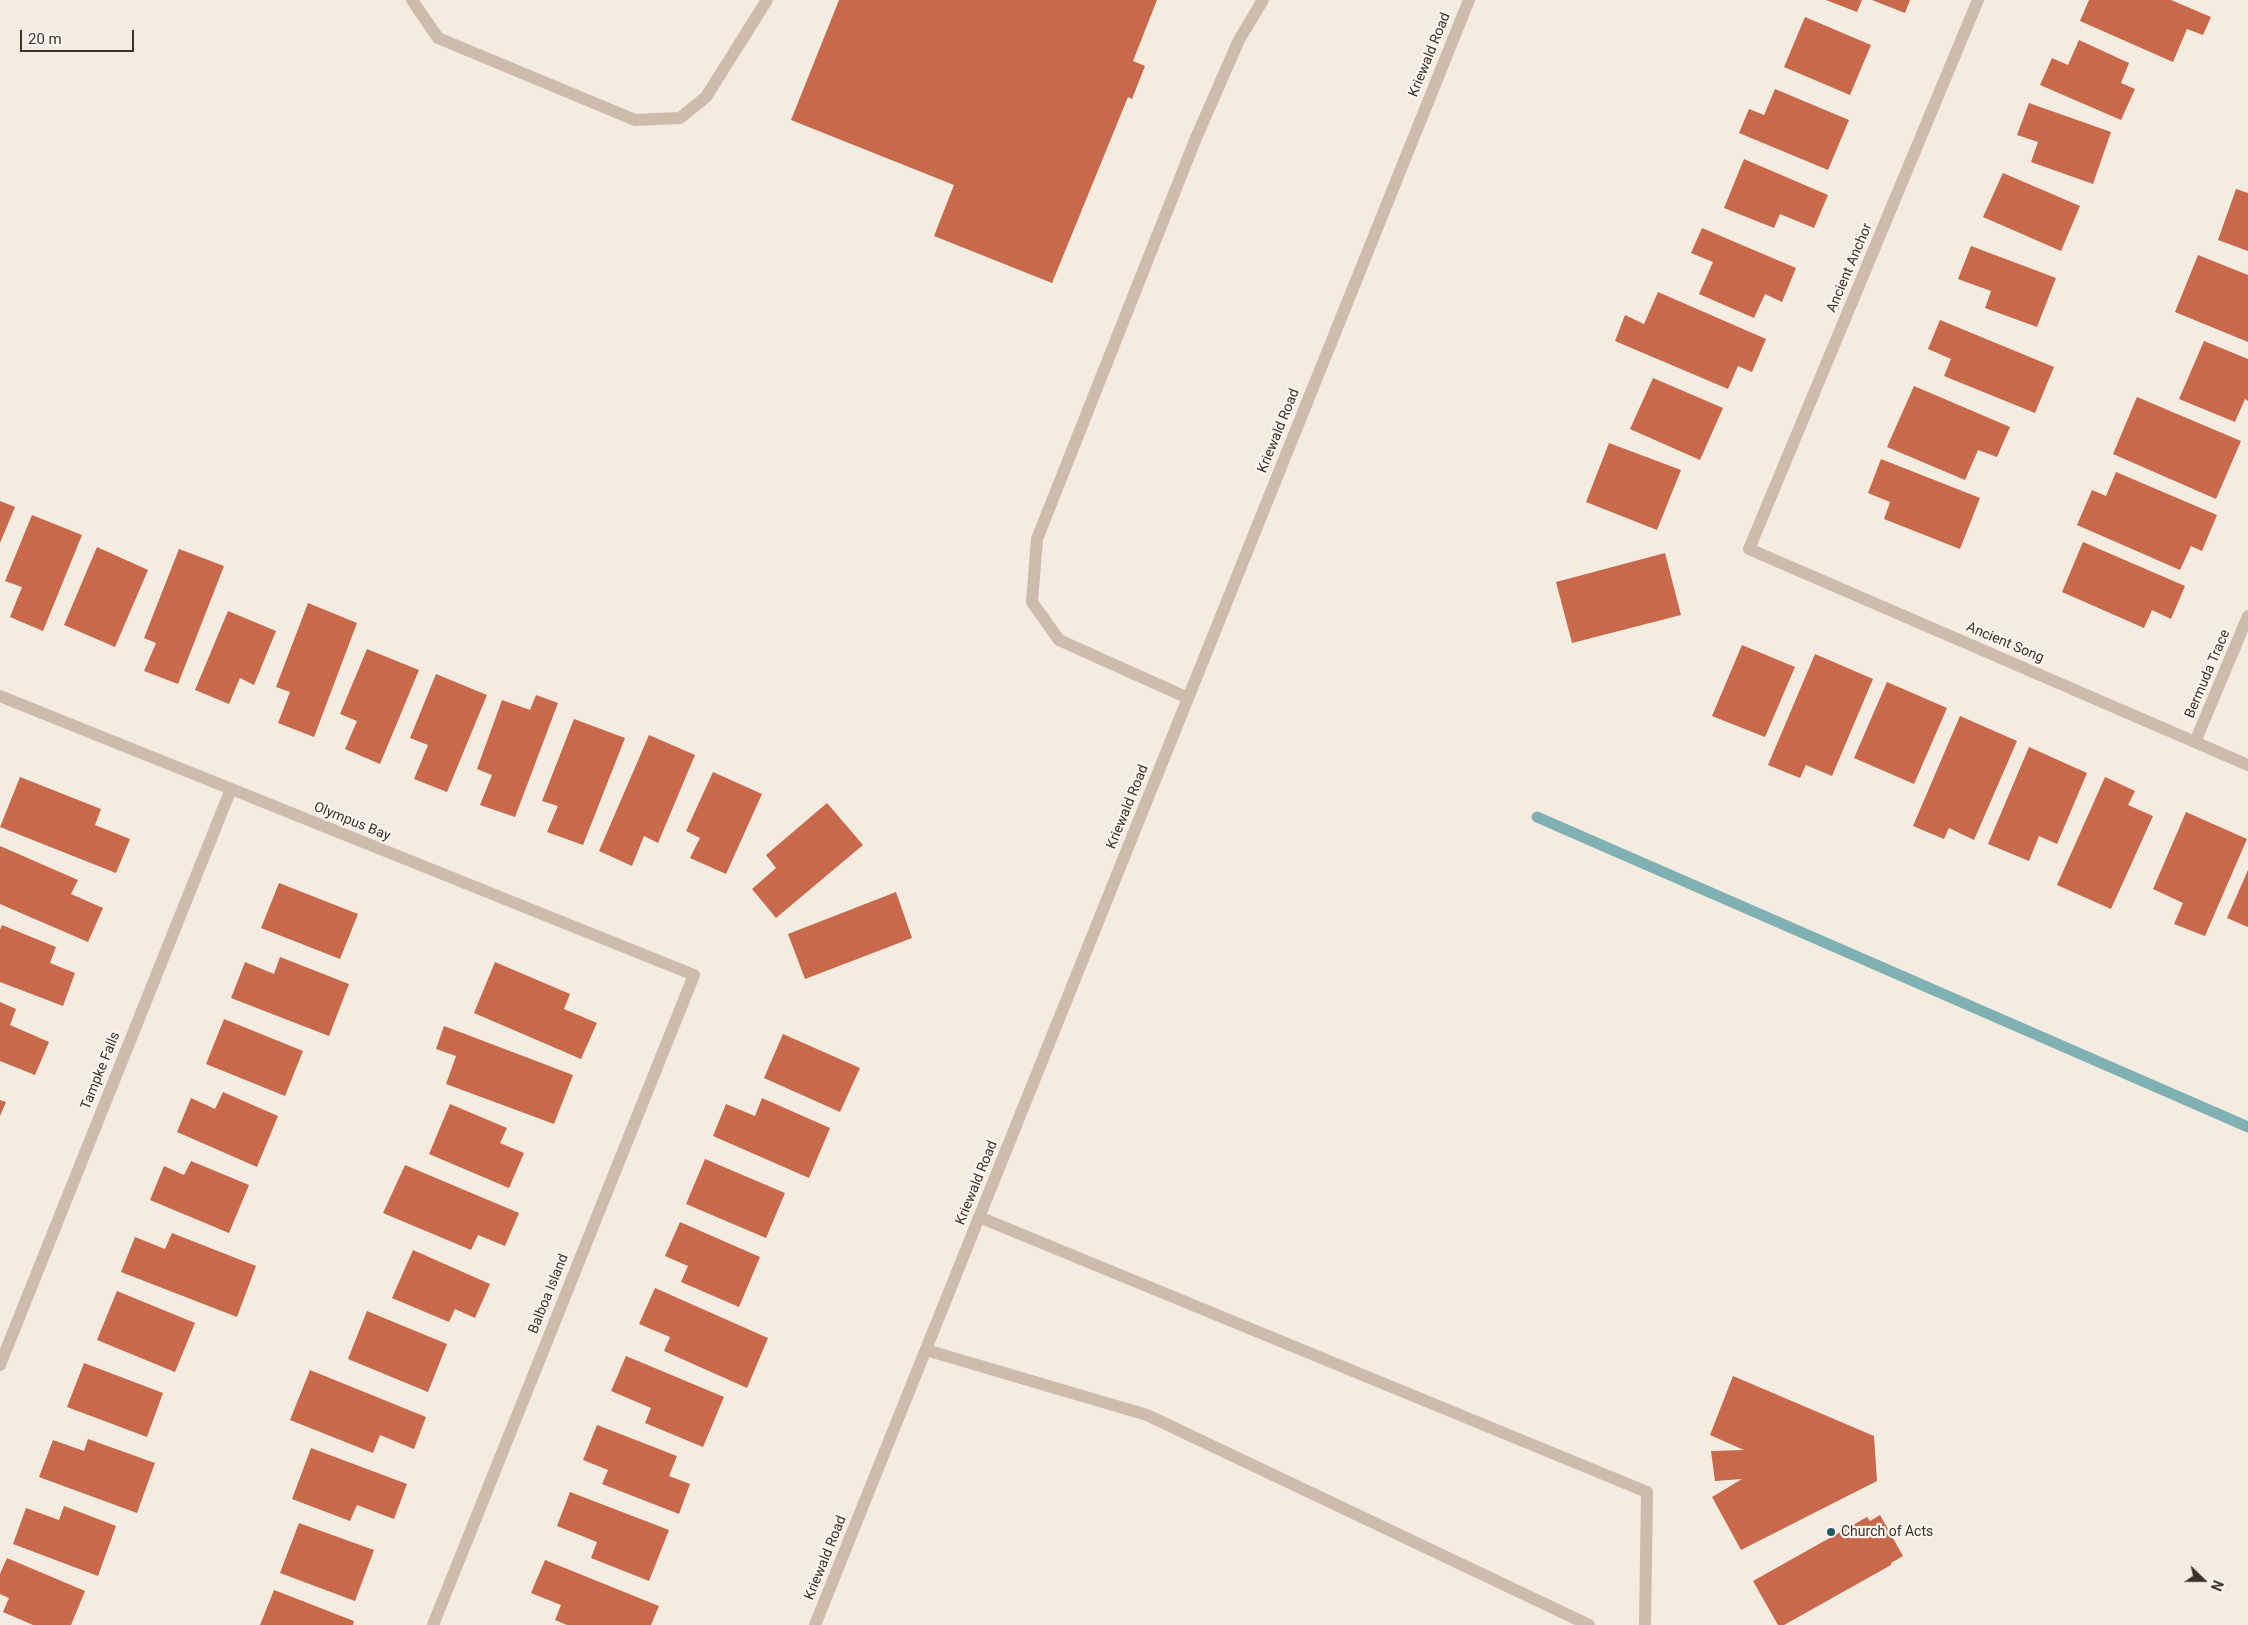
<!DOCTYPE html>
<html>
<head>
<meta charset="utf-8">
<style>
  body { margin:0 }
  #map { position:relative; width:2248px; height:1625px; overflow:hidden; background:#f4ebe1; font-family:Roboto,sans-serif }
  canvas { display:block }
  .north { position:absolute; left:2178px; top:1555px; width:50px; height:50px; -webkit-text-stroke:4px #fbf5ee; paint-order:stroke; rotate:112deg; font-size:14px; font-weight:700; line-height:20px; text-align:center; color:#3b302b }
  .north::after { content:''; display:block; margin:auto; width:18px; height:22px; background:#3b302b; clip-path:polygon(50% 0,100% 100%,50% 72%,0 100%) }
  .scale { position:absolute; left:20px; top:30px; width:114px; height:22px; box-sizing:border-box; border:2px solid #3b302b; border-top:0; padding-left:6px; font-size:15px; line-height:18px; white-space:nowrap; color:#3b302b; -webkit-text-stroke:4px #fbf5ee; paint-order:stroke }
</style>
</head>
<body>
<div id="map">
<canvas width="2248" height="1625"></canvas>
<div class="north">N</div>
<div class="scale">20 m</div>
</div>
<script>
const g = document.querySelector('canvas').getContext('2d');
g.lineJoin = 'round';
const toPath = rows => new Path2D(rows.map(r => 'M' + r).join(''));
function strokePath(path, color, width, dash) { g.strokeStyle = color; g.lineWidth = width; g.lineCap = dash ? 'butt' : 'round'; g.setLineDash(dash || []); g.stroke(path); }
function paint(path, color) { g.fillStyle = color; g.fill(path, 'evenodd'); }
function write(font, color, halo, rows, align = 'center') {
  g.font = font + ' Roboto,sans-serif'; g.lineWidth = 4.5; g.setLineDash([]); g.textBaseline = 'middle'; g.strokeStyle = halo; g.fillStyle = color; for (const [text, x, y, turn = 0] of rows) {
    g.save(); g.translate(x, y); g.rotate((+turn || 0) * Math.PI / 180); g.textAlign = isNaN(turn) ? turn : align; if (halo) g.strokeText(text, 0, 0); g.fillText(text, 0, 0); g.restore();
  }
}
strokePath(toPath([
  [1537,817,2248,1127]
]), '#7fb0b2', 11);
paint(toPath([
  [839,0,1157,0,1133,61,1145,66,1132,99,1128,97,1052,283,934,236,954,185,791,120],
  [1826,0,1862,0,1857,12],
  [1872,0,1910,0,1905,13],
  [2089,0,2171,0,2211,17,2203,35,2187,29,2173,62,2080,21],
  [1805,17,1871,45,1850,95,1784,67],
  [2079,40,2129,63,2121,83,2135,89,2121,120,2040,85,2052,58,2068,65],
  [1775,89,1849,120,1828,170,1739,133,1749,109,1764,115],
  [2029,103,2111,132,2093,184,2031,162,2038,142,2017,135],
  [1744,159,1828,195,1814,228,1780,214,1774,228,1724,208],
  [2003,173,2080,206,2061,251,1983,217],
  [2236,189,2248,193,2248,251,2218,240],
  [1702,228,1796,268,1782,302,1765,294,1754,318,1699,294,1713,262,1691,253],
  [1971,246,2056,278,2037,327,1985,308,1991,291,1958,279],
  [2198,255,2248,275,2248,342,2175,312],
  [1658,292,1766,339,1752,372,1738,366,1728,389,1615,341,1625,315,1644,324],
  [1940,320,2054,367,2035,413,1944,376,1951,359,1928,349],
  [2204,341,2248,359,2248,401,2245,399,2235,422,2179,399],
  [1653,378,1723,408,1700,460,1630,429],
  [1914,386,2010,427,1997,457,1978,450,1965,480,1887,447],
  [2137,397,2241,441,2216,499,2113,454],
  [1609,443,1681,470,1657,530,1586,502],
  [1881,459,1980,498,1960,549,1884,519,1890,502,1868,493],
  [2116,472,2217,515,2202,551,2191,546,2180,570,2077,525,2092,490,2106,496],
  [0,501,15,507,0,543],
  [32,515,82,535,43,631,10,617,22,587,5,581],
  [2083,542,2185,586,2171,619,2152,610,2144,628,2062,592],
  [97,547,148,570,115,647,64,625],
  [179,549,224,566,178,684,144,671,156,643,144,638],
  [1665,553,1681,615,1572,643,1556,582],
  [308,603,357,623,314,737,278,723,290,692,276,687],
  [228,611,276,631,254,685,240,678,229,704,195,690],
  [1742,645,1795,667,1765,737,1712,716],
  [367,649,419,670,380,764,345,749,357,721,340,714],
  [1815,654,1873,679,1832,776,1806,765,1800,778,1768,765],
  [436,674,487,695,447,792,414,779,428,745,410,738],
  [1887,682,1947,708,1914,784,1854,758],
  [536,695,558,703,515,817,480,805,492,775,477,769,502,700,530,710],
  [1960,716,2017,741,1974,840,1949,828,1944,839,1913,826],
  [574,719,625,738,583,845,547,832,558,806,542,801],
  [649,735,695,755,658,843,644,836,632,866,599,851],
  [2029,747,2087,773,2057,844,2039,836,2029,861,1988,844],
  [713,772,762,794,726,874,690,858,700,838,686,831],
  [20,777,101,809,95,825,130,839,116,873,0,827],
  [2105,777,2135,791,2128,805,2153,816,2111,909,2057,885],
  [827,803,863,845,776,918,752,889,776,868,766,855],
  [2186,812,2247,839,2205,936,2174,924,2183,903,2153,889],
  [0,846,78,880,71,894,103,908,88,942,0,904],
  [2248,870,2248,927,2227,918],
  [279,883,358,914,340,959,261,928],
  [896,892,912,938,805,979,788,934],
  [2,925,56,947,50,963,75,973,63,1006,0,982,0,930],
  [280,957,349,984,329,1036,231,998,245,962,274,974],
  [495,962,570,994,564,1009,597,1023,581,1059,474,1013],
  [0,1002,16,1009,10,1025,49,1042,35,1075,0,1061],
  [224,1019,303,1051,285,1096,206,1064],
  [444,1026,573,1075,554,1124,446,1084,456,1056,436,1049],
  [783,1034,860,1068,840,1112,764,1078],
  [223,1092,278,1116,257,1167,177,1132,191,1098,215,1109],
  [762,1098,830,1128,809,1178,713,1136,726,1104,755,1116],
  [0,1100,6,1102,0,1116],
  [450,1104,507,1128,500,1143,524,1153,509,1188,429,1154],
  [705,1159,785,1193,766,1238,686,1204],
  [191,1161,249,1185,229,1233,150,1200,164,1166,184,1175],
  [405,1165,519,1213,505,1246,478,1235,471,1250,383,1213],
  [680,1222,760,1257,739,1307,681,1282,688,1266,665,1256],
  [172,1233,256,1266,237,1317,121,1272,135,1237,165,1249],
  [413,1250,490,1284,475,1318,455,1309,449,1322,392,1298],
  [655,1288,768,1338,747,1388,664,1351,670,1337,639,1324],
  [117,1291,195,1323,175,1372,97,1340],
  [367,1311,447,1344,428,1392,348,1359],
  [626,1356,724,1397,703,1447,645,1423,651,1408,611,1391],
  [84,1363,163,1393,147,1437,67,1407],
  [310,1370,426,1417,414,1449,380,1435,373,1453,290,1420],
  [1733,1376,1874,1436,1877,1481,1741,1550,1712,1497,1742,1479,1715,1481,1711,1451,1744,1450,1710,1435],
  [597,1425,677,1456,669,1476,690,1484,679,1514,602,1484,608,1470,583,1460],
  [88,1439,155,1463,137,1513,39,1477,53,1440,84,1451],
  [311,1448,407,1484,394,1519,357,1505,350,1521,292,1499],
  [570,1492,669,1530,649,1581,591,1558,597,1542,557,1526],
  [64,1506,116,1526,98,1576,13,1544,26,1508,59,1520],
  [1880,1515,1903,1556,1891,1563,1891,1565,1784,1625,1778,1625,1753,1581,1867,1517,1870,1521],
  [299,1523,374,1550,355,1601,280,1573],
  [7,1558,85,1591,71,1625,33,1625,3,1612,9,1598,0,1594,0,1574],
  [545,1560,659,1606,651,1625,567,1625,555,1620,561,1605,531,1593],
  [274,1590,354,1621,353,1625,260,1625]
]), '#c8694b');
strokePath(toPath([
  [412,0,438,38,635,120,680,118,706,97,767,0],
  [1978,0,1749,549,2248,765],
  [0,696,694,975,433,1625],
  [1188,698,1059,640,1032,602,1037,539,1196,138,1239,40,1263,0],
  [2195,742,2248,616],
  [979,1217,1647,1492,1645,1625],
  [926,1350,1147,1415,1589,1625],
  [0,1365,231,789],
  [815,1625,1469,0]
]), '#cdbbac', 12);
for (const [x, y, r, color] of [
  [1831,1532,5,"#1f5a5e"]
]) { const dot = new Path2D(); dot.arc(x, y, r, 0, 2 * Math.PI); g.fillStyle = color; g.fill(dot); strokePath(dot, '#fbf5ee', 2); }
write('14px', '#3b302b', '#fbf5ee', [
  ["Kriewald Road",1430,55,-68],
  ["Ancient Anchor",1850,268,-67],
  ["Kriewald Road",1279,431,-68],
  ["Ancient Song",2005,643,23],
  ["Bermuda Trace",2208,674,-67],
  ["Kriewald Road",1128,807,-68],
  ["Olympus Bay",352,822,22],
  ["Tampke Falls",101,1071,-68],
  ["Kriewald Road",977,1183,-68],
  ["Balboa Island",549,1294,-68],
  ["Kriewald Road",826,1558,-68]
]);
write('14px', '#3b302b', '#fbf5ee', [
  ["Church of Acts",1841,1532]
], 'left');
</script>
</body>
</html>
